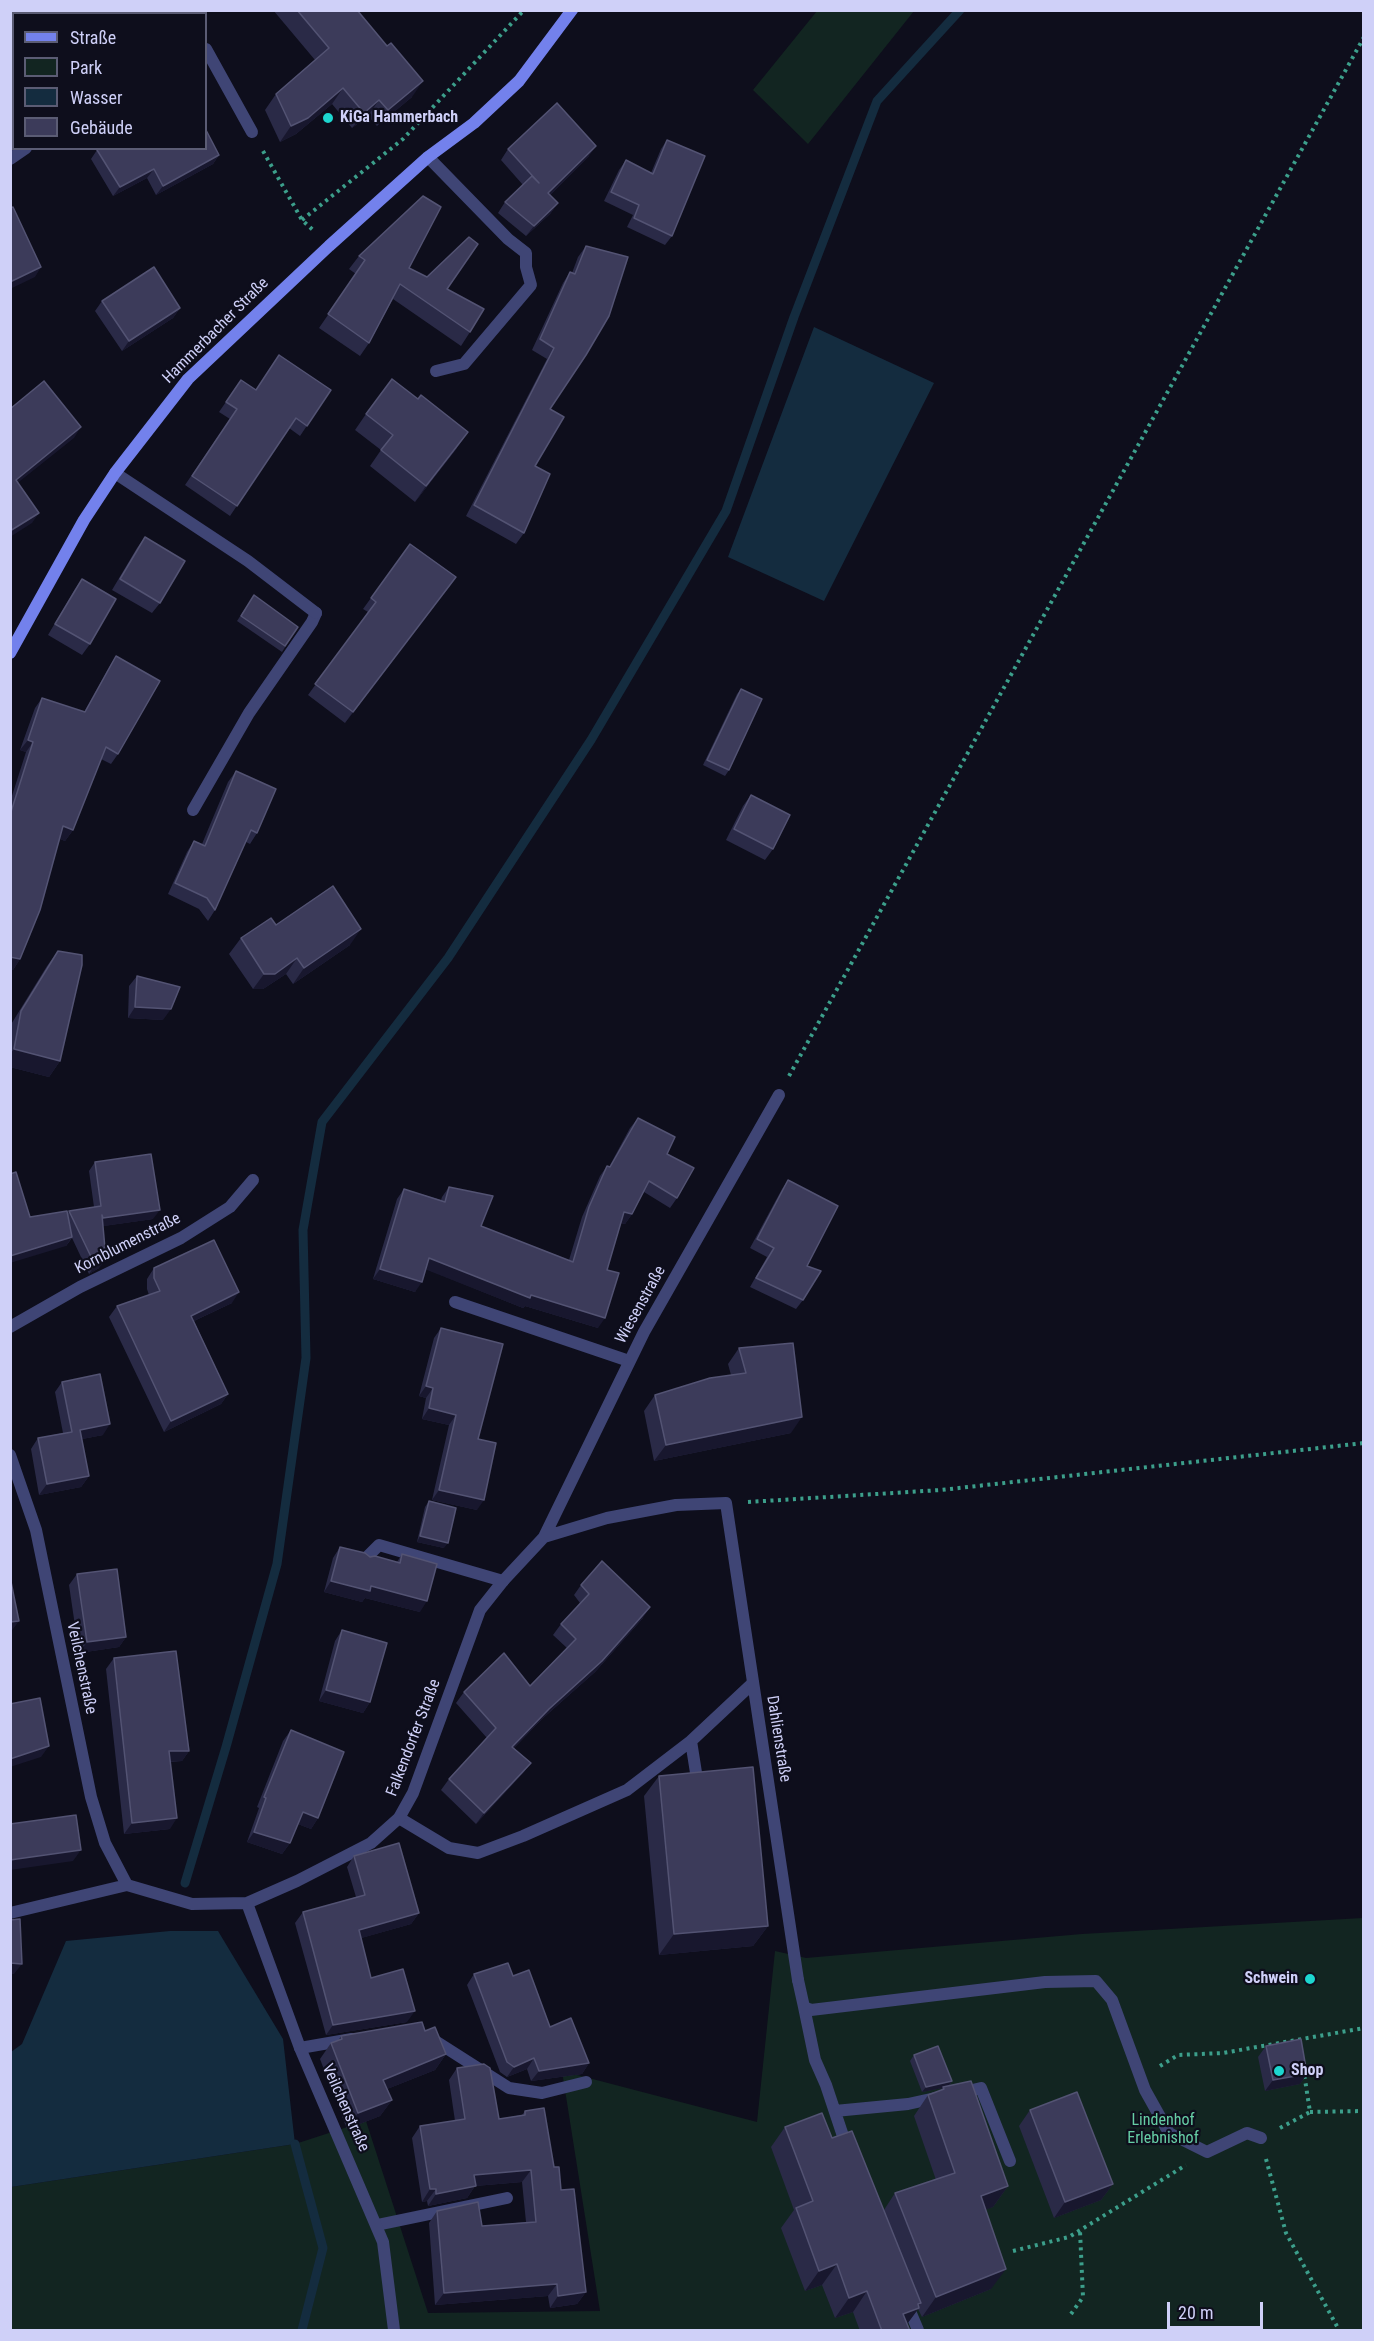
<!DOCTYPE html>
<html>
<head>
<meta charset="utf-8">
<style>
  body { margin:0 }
  #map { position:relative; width:1374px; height:2341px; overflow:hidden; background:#0e0e1c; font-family:"Roboto Condensed",sans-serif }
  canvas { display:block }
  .frame { position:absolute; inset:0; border:12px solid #cfd0f8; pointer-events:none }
  .legend { position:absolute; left:12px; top:12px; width:195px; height:138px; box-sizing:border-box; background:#0e0e1c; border:2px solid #5b5c74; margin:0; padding:8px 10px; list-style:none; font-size:18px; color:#cfd0f8 }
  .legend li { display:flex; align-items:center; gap:12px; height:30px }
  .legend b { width:30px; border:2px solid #5b5c74 }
  .scale { position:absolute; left:1167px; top:2302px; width:96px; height:27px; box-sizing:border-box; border:3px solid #cfd0f8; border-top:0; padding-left:8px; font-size:18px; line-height:21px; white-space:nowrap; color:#cfd0f8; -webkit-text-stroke:4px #0e0e1c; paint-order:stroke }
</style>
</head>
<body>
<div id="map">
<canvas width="1374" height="2341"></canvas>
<div class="frame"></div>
<ul class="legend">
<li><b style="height:8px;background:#7381ec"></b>Straße</li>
<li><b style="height:16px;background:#122521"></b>Park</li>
<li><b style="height:16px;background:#142c3f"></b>Wasser</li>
<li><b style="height:16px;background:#3c3b5a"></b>Gebäude</li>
</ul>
<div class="scale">20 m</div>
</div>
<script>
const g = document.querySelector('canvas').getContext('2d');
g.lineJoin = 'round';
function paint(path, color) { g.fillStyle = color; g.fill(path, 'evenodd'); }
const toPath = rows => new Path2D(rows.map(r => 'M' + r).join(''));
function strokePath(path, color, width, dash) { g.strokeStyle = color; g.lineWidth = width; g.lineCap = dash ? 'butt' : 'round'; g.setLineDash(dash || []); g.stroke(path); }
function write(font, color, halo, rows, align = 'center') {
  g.font = font + ' "Roboto Condensed",sans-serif'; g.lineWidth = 4.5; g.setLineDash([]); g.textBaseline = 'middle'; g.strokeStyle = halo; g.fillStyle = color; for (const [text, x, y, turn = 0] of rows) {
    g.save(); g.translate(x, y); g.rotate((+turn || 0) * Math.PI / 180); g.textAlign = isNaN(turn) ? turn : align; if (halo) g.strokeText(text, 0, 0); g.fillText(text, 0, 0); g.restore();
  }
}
paint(toPath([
  [817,11,914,11,808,144,753,90],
  [1363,1918,1363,2330,11,2330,11,2187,295,2144,366,2121,428,2313,600,2311,562,2071,757,2122,775,1951,806,1958,1082,1934]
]), '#122521');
paint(toPath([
  [814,327,934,383,824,601,728,557],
  [170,1931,218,1931,283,2039,295,2144,11,2187,11,2052,22,2044,66,1941]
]), '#142c3f');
strokePath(toPath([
  [185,1883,226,1747,277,1564,306,1358,303,1230,322,1122,448,958,591,740,726,511,794,317,877,101,960,10],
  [295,2144,323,2248,302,2330]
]), '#142c3f', 9);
strokePath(toPath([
  [263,151,302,220,313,230],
  [302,220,403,139,524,10],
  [789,1076,1364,37],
  [748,1502,941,1490,1364,1443],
  [1160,2066,1178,2055,1223,2053,1364,2028],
  [1310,2112,1364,2111],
  [1280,2128,1310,2112,1304,2073],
  [1266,2159,1286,2233,1339,2330],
  [1013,2251,1069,2237,1186,2165],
  [1071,2314,1083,2297,1080,2231]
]), '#3c9f8b', 4, [3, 4.5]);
strokePath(toPath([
  [206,49,252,132],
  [193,810,249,713,312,622,316,613],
  [455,1302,629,1361],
  [364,1560,379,1545,503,1581],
  [691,1741,753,1683],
  [399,1818,449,1848,478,1853,523,1836,627,1790,691,1741,697,1779],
  [798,1980,804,2007,811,2010,1045,1982,1096,1981,1112,2000,1145,2090,1169,2133,1207,2152,1247,2133,1261,2138],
  [804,2007,815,2060,826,2085,847,2148],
  [429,2037,509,2088,542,2093,586,2082],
  [300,2048,352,2039],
  [960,2093,981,2088,1010,2161],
  [835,2111,908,2104,940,2097],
  [377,2225,507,2198],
  [907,2304,918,2330]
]), '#3f4575', 12);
strokePath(toPath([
  [189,10,190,14],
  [428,157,508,239,526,253,526,267,531,285,464,364,436,371],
  [10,159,26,148],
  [115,473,248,561,316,613],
  [10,1327,80,1287,181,1238,230,1207,253,1180],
  [10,1455,36,1530,91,1797,105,1843,127,1885],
  [544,1537,644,1332,779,1095],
  [247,1903,300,2048,383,2242,394,2330],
  [10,1913,127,1885,192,1904,247,1903,297,1881,371,1843,399,1818,413,1793,480,1610,503,1581,544,1537,607,1518,676,1505,726,1503,798,1980]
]), '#3f4575', 12);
strokePath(toPath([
  [10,653,84,520,115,473,188,379,329,246,428,157,474,123,519,81,572,10]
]), '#7381ec', 12);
paint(toPath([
  [273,10,357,10,412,97,377,126,368,116,352,128,332,104,296,134,280,142,265,110,276,94,315,60],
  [667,140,672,236,665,245,627,227,633,215,604,201,619,170,626,160,651,173,661,149],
  [508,149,589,156,550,195,558,203,550,214,526,236,498,213,505,202,523,185,501,160],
  [97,150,219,155,213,164,156,195,147,178,113,196,91,159],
  [586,246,550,409,535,466,524,533,516,544,466,516,547,359,532,350,563,283,570,272,572,273,578,257],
  [359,256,409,268,447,289,470,332,461,346,393,299,369,343,360,356,319,328,356,274,349,269],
  [102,301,180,308,173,318,122,351,95,311],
  [241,380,256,390,331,390,300,436,289,428,230,516,185,485,230,419,219,412],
  [366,414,457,448,415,502,370,466,381,450,355,430],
  [145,537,160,603,152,613,112,590,137,548],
  [410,544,456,577,345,723,308,695,368,612,363,609],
  [82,579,90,644,82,655,48,635,75,589],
  [254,595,298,627,282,652,237,621],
  [116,656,118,754,111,764,101,759,73,830,65,841,60,839,20,959,13,970,10,969,10,802,26,752,20,750,35,708,42,698,84,712,109,667],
  [741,689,729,770,725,776,703,765,737,694],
  [236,771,257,833,250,844,246,842,215,910,208,921,199,909,168,894,187,852,194,841,202,844,228,782],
  [751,795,773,849,765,860,726,840,743,806],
  [276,925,350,945,293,984,286,974,263,989,253,989,229,954,241,938],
  [58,951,60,1061,49,1077,10,1067,10,1026,47,966],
  [137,976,163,1020,128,1018,129,986],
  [638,1118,667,1154,677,1198,670,1208,644,1192,632,1214,625,1224,621,1223,607,1270,598,1328,525,1306,523,1308,426,1269,415,1292,373,1279,397,1199,404,1189,441,1200,442,1197,449,1187,481,1226,569,1260,582,1217,600,1176,607,1166,609,1167,630,1128],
  [95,1162,153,1219,103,1226,99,1268,89,1274,72,1238,66,1246,30,1217,68,1213,69,1211,94,1207,89,1171],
  [788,1180,807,1266,803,1300,796,1309,750,1287,767,1257,750,1248,782,1189],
  [154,1268,232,1303,194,1321,228,1394,221,1404,164,1432,109,1317,117,1306,149,1295,147,1289,147,1279],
  [441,1328,478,1439,477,1510,432,1500,449,1425,422,1419,426,1398,419,1396,434,1338],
  [739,1348,791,1433,654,1461,644,1411,655,1395,731,1375,728,1364],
  [62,1382,103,1435,82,1439,89,1476,81,1487,39,1495,31,1449,38,1438,63,1433,55,1392],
  [429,1501,444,1548,417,1542,425,1507],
  [340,1547,370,1557,397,1562,402,1554,420,1612,365,1598,362,1602,324,1592,333,1558],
  [77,1574,126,1637,119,1647,79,1653,69,1585],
  [581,1585,643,1618,595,1672,542,1719,514,1748,531,1763,523,1773,476,1824,441,1790,449,1779,487,1738,456,1703,464,1692,530,1686,567,1648,553,1635,561,1624,580,1603,574,1595],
  [342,1630,370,1702,363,1713,319,1701,335,1641],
  [114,1658,189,1751,182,1761,170,1762,170,1829,124,1834,106,1669],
  [291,1730,318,1818,311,1829,298,1824,290,1843,282,1854,247,1842,259,1808,257,1807,283,1741],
  [659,1776,768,1926,753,1946,659,1955,644,1796],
  [354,1856,419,1913,411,1924,361,1938,371,1978,407,2022,326,2035,295,1923,303,1912,356,1897,347,1867],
  [474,1974,513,1976,550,2027,589,2063,582,2074,531,2081,527,2069,507,2077,500,2072,467,1985],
  [425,2031,446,2054,435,2070,387,2089,392,2100,380,2116,347,2129,320,2059,331,2043,338,2041,341,2036],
  [1266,2046,1307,2074,1300,2084,1265,2091,1258,2057],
  [914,2055,952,2081,949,2086,1008,2186,993,2207,986,2209,991,2289,922,2317,918,2309,907,2324,910,2331,860,2331,853,2312,835,2318,822,2285,805,2291,781,2228,794,2210,771,2147,785,2127,832,2138,884,2210,895,2193,936,2180,914,2116,928,2095,940,2091,942,2088,922,2092,910,2061],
  [457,2068,499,2119,522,2115,525,2111,554,2167,561,2190,586,2292,577,2304,550,2308,548,2296,435,2305,429,2223,437,2211,482,2226,526,2222,522,2182,475,2186,467,2198,428,2206,427,2201,422,2202,412,2138,420,2126,455,2121,449,2080],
  [1030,2110,1113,2184,1101,2200,1054,2218,1019,2126]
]), '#2a2a47');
paint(toPath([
  [423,81,412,97,377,126,388,110],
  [343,88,332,104,296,134,280,142,291,126],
  [14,92,14,97,10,100,10,94],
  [379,100,368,116,352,128,364,113],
  [596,146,589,156,541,204,548,193],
  [219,155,213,164,156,195,163,186],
  [154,169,147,178,113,196,120,187],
  [558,203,550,214,526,236,534,226],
  [41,267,35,277,10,289,10,282],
  [180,308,173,318,122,351,129,341],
  [81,427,74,438,10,489,16,480],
  [468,432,457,448,415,502,426,486],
  [39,513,32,523,10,537,10,531],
  [456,577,448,588,345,723,353,712],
  [28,740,33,742,26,752,20,750],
  [63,826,73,830,65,841,55,837],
  [361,929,350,945,293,984,304,968],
  [10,957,20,959,13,970,10,969],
  [297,958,286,974,263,989,253,989,264,974],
  [135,1007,171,1009,163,1020,128,1018],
  [14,1049,60,1061,49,1077,10,1067,10,1054],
  [160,1210,153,1219,97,1227,103,1218],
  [624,1212,632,1214,625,1224,617,1222],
  [72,1237,66,1246,10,1263,10,1256],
  [429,1258,605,1318,598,1328,525,1306,523,1308,422,1268],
  [106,1260,99,1268,89,1274,95,1265],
  [380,1269,422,1282,415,1292,373,1279],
  [239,1292,232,1303,183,1326,191,1316],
  [426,1386,433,1388,426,1398,419,1396],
  [228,1394,221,1404,164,1432,171,1421],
  [429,1408,456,1415,449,1425,422,1419],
  [802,1417,791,1433,654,1461,666,1445],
  [110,1424,103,1435,72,1441,80,1430],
  [89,1476,81,1487,39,1495,47,1484],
  [439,1490,484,1500,477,1510,432,1500],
  [420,1536,448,1543,444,1548,417,1542],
  [331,1581,371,1586,427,1601,420,1612,365,1598,362,1602,324,1592],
  [650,1607,643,1618,595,1672,542,1719,505,1757,512,1747],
  [19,1621,10,1633,10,1622],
  [126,1637,119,1647,79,1653,87,1642],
  [326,1690,370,1702,363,1713,319,1701],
  [49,1746,41,1757,10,1767,10,1759],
  [169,1751,189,1751,182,1761,161,1762],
  [531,1763,523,1773,476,1824,484,1813],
  [303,1812,318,1818,311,1829,295,1823],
  [177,1818,170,1829,124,1834,132,1823],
  [254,1832,290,1843,282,1854,247,1842],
  [81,1850,73,1861,10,1870,10,1860],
  [419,1913,411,1924,351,1941,359,1930],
  [768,1926,753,1946,659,1955,674,1934],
  [10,1963,22,1964,14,1974,10,1974],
  [415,2011,407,2022,326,2035,333,2025],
  [446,2054,435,2070,372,2095,383,2080],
  [534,2058,527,2069,507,2077,514,2067],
  [589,2063,582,2074,531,2081,539,2071],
  [1307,2074,1300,2084,1265,2091,1273,2080],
  [952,2081,948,2087,922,2092,926,2087],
  [392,2100,380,2116,347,2129,358,2113],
  [531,2170,522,2182,475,2186,467,2198,428,2206,436,2194,474,2175],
  [1113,2184,1101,2200,1054,2218,1065,2202],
  [1008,2186,993,2207,967,2216,981,2196],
  [430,2189,436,2189,427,2201,422,2202],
  [837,2264,822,2285,805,2291,819,2271],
  [1006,2269,991,2289,922,2317,936,2297],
  [557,2284,548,2296,435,2305,444,2293],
  [867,2291,853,2312,835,2318,849,2298],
  [586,2292,577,2304,550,2308,558,2296],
  [921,2303,917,2308,919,2308,904,2328,903,2314]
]), '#18172e');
const building = toPath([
  [46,10,126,10,127,14,48,14,46,10],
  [297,10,357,10,387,46,391,43,423,81,388,110,379,100,364,113,343,88,308,118,291,126,276,94,329,48,297,10],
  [14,55,14,92,10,94,10,56,14,55],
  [557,103,596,146,548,193,558,203,534,226,505,202,532,176,539,183,508,149,557,103],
  [206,130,219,155,163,186,154,169,120,187,97,150,99,148,206,148,206,130],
  [667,140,705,156,672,236,634,218,639,205,611,192,626,160,653,174,667,140],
  [423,196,441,207,409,268,427,277,469,237,478,244,447,289,484,309,470,332,400,284,369,343,328,314,365,260,359,256,423,196],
  [13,207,41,267,10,282,10,208,13,207],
  [586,246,628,257,609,316,586,355,550,409,564,417,535,466,550,474,524,533,474,505,554,348,540,339,570,272,575,274,586,246],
  [154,267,180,308,129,341,102,301,154,267],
  [279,355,331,390,307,426,296,418,237,506,192,476,237,409,226,402,241,380,256,390,279,355],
  [392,379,418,399,421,395,468,432,426,486,381,450,393,435,366,414,392,379],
  [44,381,81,427,16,480,39,513,10,531,10,409,44,381],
  [145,537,185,561,160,603,120,579,145,537],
  [410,544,456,577,353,712,315,684,376,602,371,598,410,544],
  [82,579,116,599,90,644,55,624,82,579],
  [254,595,298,627,285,646,241,616,254,595],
  [116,656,160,681,118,754,106,747,73,830,63,826,40,910,20,959,10,957,10,815,33,742,28,740,42,698,85,712,116,656],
  [741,689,762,699,729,770,707,760,741,689],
  [236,771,276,789,257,833,251,830,215,910,207,898,175,883,194,841,205,846,236,771],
  [751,795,790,815,773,849,734,829,751,795],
  [333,886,361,929,304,968,297,958,275,974,264,974,241,938,271,918,276,925,333,886],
  [58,951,82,955,82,965,60,1061,14,1049,21,1011,58,951],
  [137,976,180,987,171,1009,135,1007,137,976],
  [638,1118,675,1137,667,1154,694,1168,677,1198,649,1181,632,1214,624,1212,607,1270,619,1273,605,1318,531,1295,530,1298,429,1258,422,1282,380,1269,404,1189,445,1202,449,1187,493,1196,481,1226,573,1262,589,1207,607,1166,610,1167,638,1118],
  [151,1154,160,1210,103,1218,102,1215,106,1260,95,1265,69,1211,101,1206,95,1162,151,1154],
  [16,1172,30,1217,67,1211,72,1237,10,1256,10,1174,16,1172],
  [788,1180,838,1206,807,1266,821,1271,803,1300,756,1278,774,1248,757,1239,788,1180],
  [214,1240,239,1292,191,1316,228,1394,171,1421,117,1306,160,1291,154,1278,154,1268,214,1240],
  [441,1328,503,1344,478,1439,496,1443,484,1500,439,1490,456,1415,429,1408,433,1388,426,1386,441,1328],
  [793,1343,802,1417,666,1445,655,1395,710,1378,746,1373,739,1348,793,1343],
  [100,1374,110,1424,80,1430,89,1476,47,1484,38,1438,72,1432,62,1382,100,1374],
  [429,1501,456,1508,448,1543,420,1536,429,1501],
  [340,1547,365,1553,370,1557,375,1556,400,1563,402,1554,437,1564,427,1601,371,1586,370,1591,331,1581,340,1547],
  [602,1561,650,1607,602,1661,549,1709,512,1747,531,1763,484,1813,449,1779,496,1728,464,1692,504,1653,530,1686,576,1639,561,1624,589,1594,581,1585,602,1561],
  [117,1569,126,1637,87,1642,77,1574,117,1569],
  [10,1577,19,1621,10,1622,10,1577],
  [342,1630,387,1643,370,1702,326,1690,342,1630],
  [176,1651,189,1751,169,1751,177,1818,132,1823,114,1658,176,1651],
  [40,1698,49,1746,10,1759,10,1704,40,1698],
  [291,1730,344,1752,318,1818,303,1812,290,1843,254,1832,266,1798,264,1797,291,1730],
  [753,1767,768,1926,674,1934,659,1776,753,1767],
  [76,1815,81,1850,10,1860,10,1824,76,1815],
  [399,1843,419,1913,359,1930,371,1978,403,1969,415,2011,333,2025,303,1912,365,1895,354,1856,399,1843],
  [20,1919,22,1964,10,1963,10,1920,20,1919],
  [508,1963,513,1976,529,1970,550,2027,571,2018,589,2063,539,2071,534,2058,514,2067,507,2062,474,1974,508,1963],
  [422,2022,425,2031,435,2027,446,2054,383,2080,392,2100,358,2113,331,2043,342,2039,341,2036,422,2022],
  [1301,2039,1307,2074,1273,2080,1266,2046,1301,2039],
  [938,2046,952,2081,926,2087,914,2055,938,2046],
  [484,2064,490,2068,499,2119,525,2115,525,2111,544,2108,554,2167,559,2167,561,2190,574,2189,586,2292,558,2296,557,2284,444,2293,437,2211,478,2202,482,2226,536,2222,531,2170,474,2175,476,2186,436,2194,436,2189,430,2189,420,2126,465,2119,457,2068,484,2064],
  [971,2081,1008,2186,981,2196,1006,2269,936,2297,895,2193,955,2173,928,2095,944,2089,943,2087,971,2081],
  [1077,2092,1113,2184,1065,2202,1030,2110,1077,2092],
  [822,2113,832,2138,852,2131,921,2303,918,2304,919,2308,903,2314,910,2331,882,2331,867,2291,849,2298,837,2264,819,2271,796,2208,813,2201,785,2127,822,2113]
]);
paint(building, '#3c3b5a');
strokePath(building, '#535373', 1.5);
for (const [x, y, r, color] of [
  [328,118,6,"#1dd6cf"],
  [1310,1979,6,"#1dd6cf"],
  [1279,2071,6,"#1dd6cf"]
]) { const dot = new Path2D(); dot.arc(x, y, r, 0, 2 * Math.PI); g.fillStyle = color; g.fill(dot); strokePath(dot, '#0e0e1c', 2); }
write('bold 16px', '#cfd0f8', '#0e0e1c', [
  ["KiGa Hammerbach",340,118],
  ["Schwein",1298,1979,"right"],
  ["Shop",1291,2071]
], 'left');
write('16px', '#cfd0f8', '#0e0e1c', [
  ["Hammerbacher Straße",216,331,-45],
  ["Kornblumenstraße",128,1244,-27],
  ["Wiesenstraße",641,1305,-61],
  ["Veilchenstraße",81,1668,78],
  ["Falkendorfer Straße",414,1738,-69],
  ["Dahlienstraße",778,1739,81],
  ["Veilchenstraße",345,2108,66]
]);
write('16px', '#66cea5', '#0e0e1c', [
  ["Lindenhof",1163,2121],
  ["Erlebnishof",1163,2139]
]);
</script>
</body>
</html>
